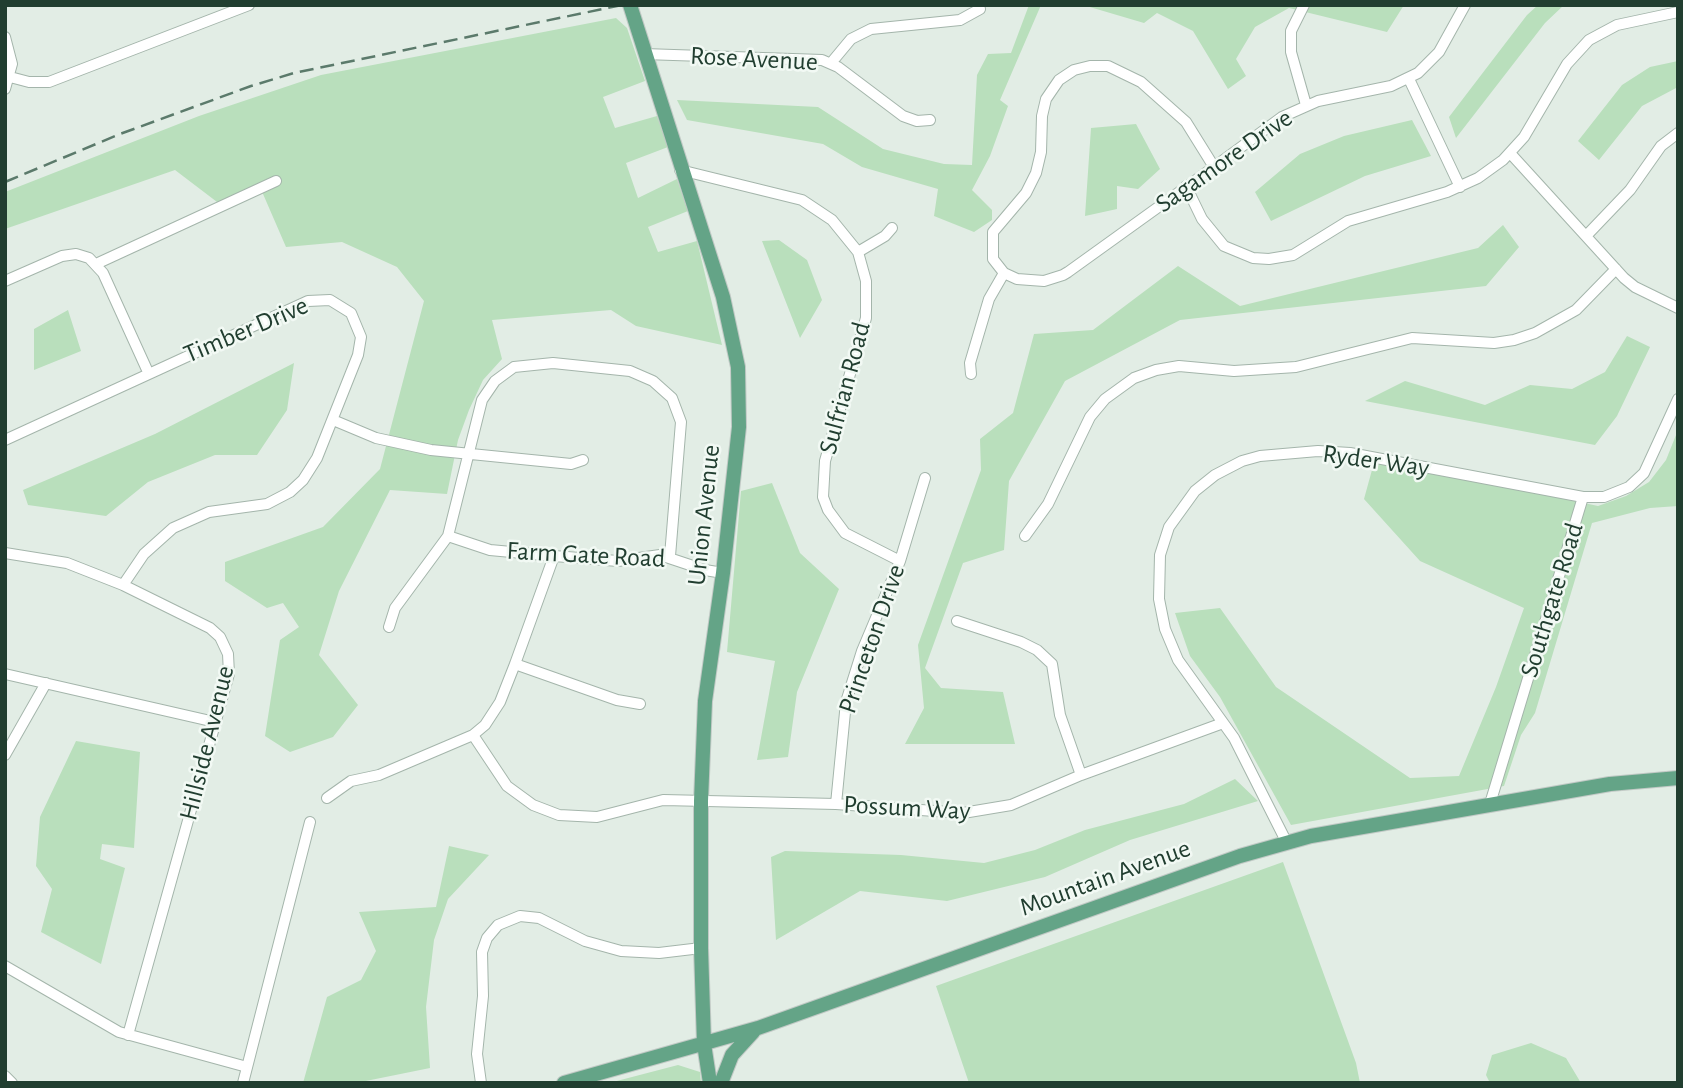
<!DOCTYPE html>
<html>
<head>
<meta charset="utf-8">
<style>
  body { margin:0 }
  #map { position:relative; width:1683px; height:1088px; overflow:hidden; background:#e2ede5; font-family:"Alegreya Sans",sans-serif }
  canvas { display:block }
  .frame { position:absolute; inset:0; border:7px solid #213e30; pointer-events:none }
</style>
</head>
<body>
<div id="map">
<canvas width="1683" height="1088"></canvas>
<div class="frame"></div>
</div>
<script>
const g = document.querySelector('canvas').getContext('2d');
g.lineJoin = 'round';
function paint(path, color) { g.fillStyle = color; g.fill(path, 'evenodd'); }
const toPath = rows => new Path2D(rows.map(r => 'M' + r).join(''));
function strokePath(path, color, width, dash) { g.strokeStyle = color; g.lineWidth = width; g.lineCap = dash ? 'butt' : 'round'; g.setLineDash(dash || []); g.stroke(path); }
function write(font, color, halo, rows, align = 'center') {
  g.font = font + ' "Alegreya Sans",sans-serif'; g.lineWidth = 5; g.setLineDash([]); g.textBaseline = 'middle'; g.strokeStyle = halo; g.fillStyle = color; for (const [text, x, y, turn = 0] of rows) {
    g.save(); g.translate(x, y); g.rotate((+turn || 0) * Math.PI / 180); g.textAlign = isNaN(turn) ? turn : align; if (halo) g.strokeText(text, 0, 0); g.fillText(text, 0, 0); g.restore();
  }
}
paint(toPath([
  [1029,5,1041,5,1000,100,1008,106,990,156,972,190,992,210,992,220,974,232,934,216,938,189,862,167,823,144,687,120,677,100,818,107,883,149,944,164,972,165,977,75,988,54,1011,53],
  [1083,5,1404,5,1387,32,1289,8,1255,27,1236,59,1246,76,1228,89,1193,31,1157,13,1144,23],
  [1538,5,1564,5,1545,23,1456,138,1449,117,1527,15],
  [616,18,627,28,645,81,603,97,615,128,657,116,668,147,626,163,638,198,677,179,688,211,648,227,658,252,697,241,722,345,636,326,611,310,492,320,502,359,483,380,469,410,458,440,447,494,390,490,339,591,319,655,358,705,333,737,290,752,265,736,280,640,299,627,283,603,267,608,225,581,225,562,323,527,380,469,424,301,397,267,342,242,286,247,260,187,221,205,175,170,5,229,5,192,199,116,321,75],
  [1678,61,1678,87,1642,106,1599,160,1578,141,1622,85,1650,67],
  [1412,120,1431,156,1365,176,1271,221,1255,192,1300,154,1344,136],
  [1136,124,1160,169,1138,189,1117,186,1117,209,1085,216,1091,128],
  [1503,225,1519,247,1486,286,1180,320,1065,381,1009,481,1004,550,963,563,925,668,941,688,1003,692,1015,744,905,744,924,708,918,645,981,470,980,439,1013,413,1034,334,1093,330,1178,266,1240,306,1478,248],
  [779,240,807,260,822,300,800,338,762,241],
  [68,310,81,351,34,370,34,329],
  [1627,336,1650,347,1617,416,1595,445,1365,401,1405,381,1485,405,1530,385,1572,389,1605,372],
  [294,363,287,410,257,455,215,455,148,482,106,516,28,505,23,490,155,434],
  [1678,430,1678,506,1650,508,1592,523,1535,713,1521,735,1504,786,1291,825,1220,697,1190,656,1175,613,1220,608,1276,687,1410,778,1459,776,1496,687,1524,608,1420,561,1364,499,1375,459,1598,506,1626,496,1649,482,1666,460],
  [772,483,800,553,839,589,797,692,788,757,757,760,775,661,727,652,741,491],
  [76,741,140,752,134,848,102,844,100,859,125,868,101,964,41,932,52,889,36,866,40,817],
  [1235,779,1258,801,1130,840,1045,877,947,901,860,891,776,940,771,857,785,851,901,855,984,863,1035,850,1085,830,1184,804],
  [449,846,489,855,448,899,434,940,426,1007,430,1068,356,1083,303,1083,327,997,361,980,376,951,359,912,436,907],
  [1283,862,1356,1063,1360,1083,969,1083,936,986],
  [1531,1043,1566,1058,1581,1083,1490,1083,1486,1075,1492,1055],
  [678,1065,700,1072,701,1083,609,1083]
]), '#b9dfbc');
const minor = toPath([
  [1304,5,1291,31,1291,52,1306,105],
  [5,37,12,64,5,89],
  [644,54,822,60,838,67,903,116,917,121,930,120],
  [831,63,851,39,871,29,960,20,980,9],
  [10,77,29,82,49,82,249,5],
  [1409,79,1460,187],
  [1510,153,1624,278,1635,287,1678,308],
  [1214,167,1186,122,1141,82,1108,66,1090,66,1074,70,1059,80,1046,99,1042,116,1041,152,1036,173,1026,193,993,232,993,259,1004,273,1017,279,1044,281,1063,275,1068,272,1214,167,1282,117,1318,101,1391,86,1418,73,1439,52,1465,5],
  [680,170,802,200,832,220,858,252,866,281,866,318,825,461,823,497,828,510,845,533,900,561],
  [1186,186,1202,219,1224,246,1253,258,1269,259,1293,255,1348,221,1447,192,1478,178,1503,160,1524,137,1567,64,1589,40,1617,25,1678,12],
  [1586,236,1630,190,1661,146,1678,133],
  [858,252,885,236,892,228],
  [96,264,276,181],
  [5,281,62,256,76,254,89,258,103,273,148,372],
  [971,374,970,363,989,299,1004,273],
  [333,420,376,438,431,450,571,464,583,460],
  [5,440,308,301,330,300,351,313,361,337,358,355,317,458,303,480,290,492,267,504,209,512,173,528,144,554,123,585],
  [448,536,490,550,554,556,618,561,660,555,705,570,723,573],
  [1025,536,1048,504,1090,417,1105,399,1134,378,1156,370,1179,366,1234,371,1296,367,1412,338,1494,343,1514,340,1535,333,1576,310,1616,269],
  [5,553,67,563,123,585,210,628,220,637,228,654,229,674,128,1035],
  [957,621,1021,642,1037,650,1052,664,1060,715,1081,775],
  [389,627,395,608,448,536,482,400,495,381,514,367,553,363,630,371,653,381,672,398,681,422,670,556],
  [515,664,617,700,640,704],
  [5,674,215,722],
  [473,735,507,786,533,805,559,815,597,817,663,800,836,804,963,813,1011,805,1081,775,1223,723],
  [5,755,46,683],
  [327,798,351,781,379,775,473,735,485,725,500,702,515,664,554,556],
  [836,804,846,702,862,651,900,561,925,478],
  [1489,807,1583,497],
  [1287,843,1234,738,1178,660,1165,629,1159,599,1160,555,1169,527,1195,491,1215,475,1242,461,1260,456,1318,451,1350,453,1583,497,1604,497,1629,487,1644,473,1678,399],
  [5,966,119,1032,247,1067],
  [5,1076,12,1083],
  [243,1083,310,822],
  [481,1083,477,1054,483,996,482,952,487,938,498,925,520,916,539,918,585,941,621,951,659,953,701,948]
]);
const major = toPath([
  [630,5,723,297,738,367,739,427,723,573,705,701,701,801,701,948,704,1044,710,1083],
  [564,1083,758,1028,1240,856,1311,836,1610,784,1678,778],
  [721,1083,732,1055,753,1032]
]);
strokePath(minor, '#a4b5ab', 12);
strokePath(major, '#c1c9c5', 16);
strokePath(minor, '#fff', 10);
strokePath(major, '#64a487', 14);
strokePath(toPath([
  [5,182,120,134,251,86,294,73,622,5]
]), '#5b7a6b', 2.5, [14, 7]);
write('26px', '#213e30', '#f2f9f4', [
  ["Rose Avenue",754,59,3],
  ["Sagamore Drive",1224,161,-35],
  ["Timber Drive",246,330,-23],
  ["Sulfrian Road",845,388,-75],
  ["Ryder Way",1376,461,8],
  ["Union Avenue",704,515,-84],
  ["Farm Gate Road",586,555,3],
  ["Southgate Road",1552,600,-73],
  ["Princeton Drive",872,639,-71],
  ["Hillside Avenue",207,743,-76],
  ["Possum Way",907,808,3],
  ["Mountain Avenue",1105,878,-20]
]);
</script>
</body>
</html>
